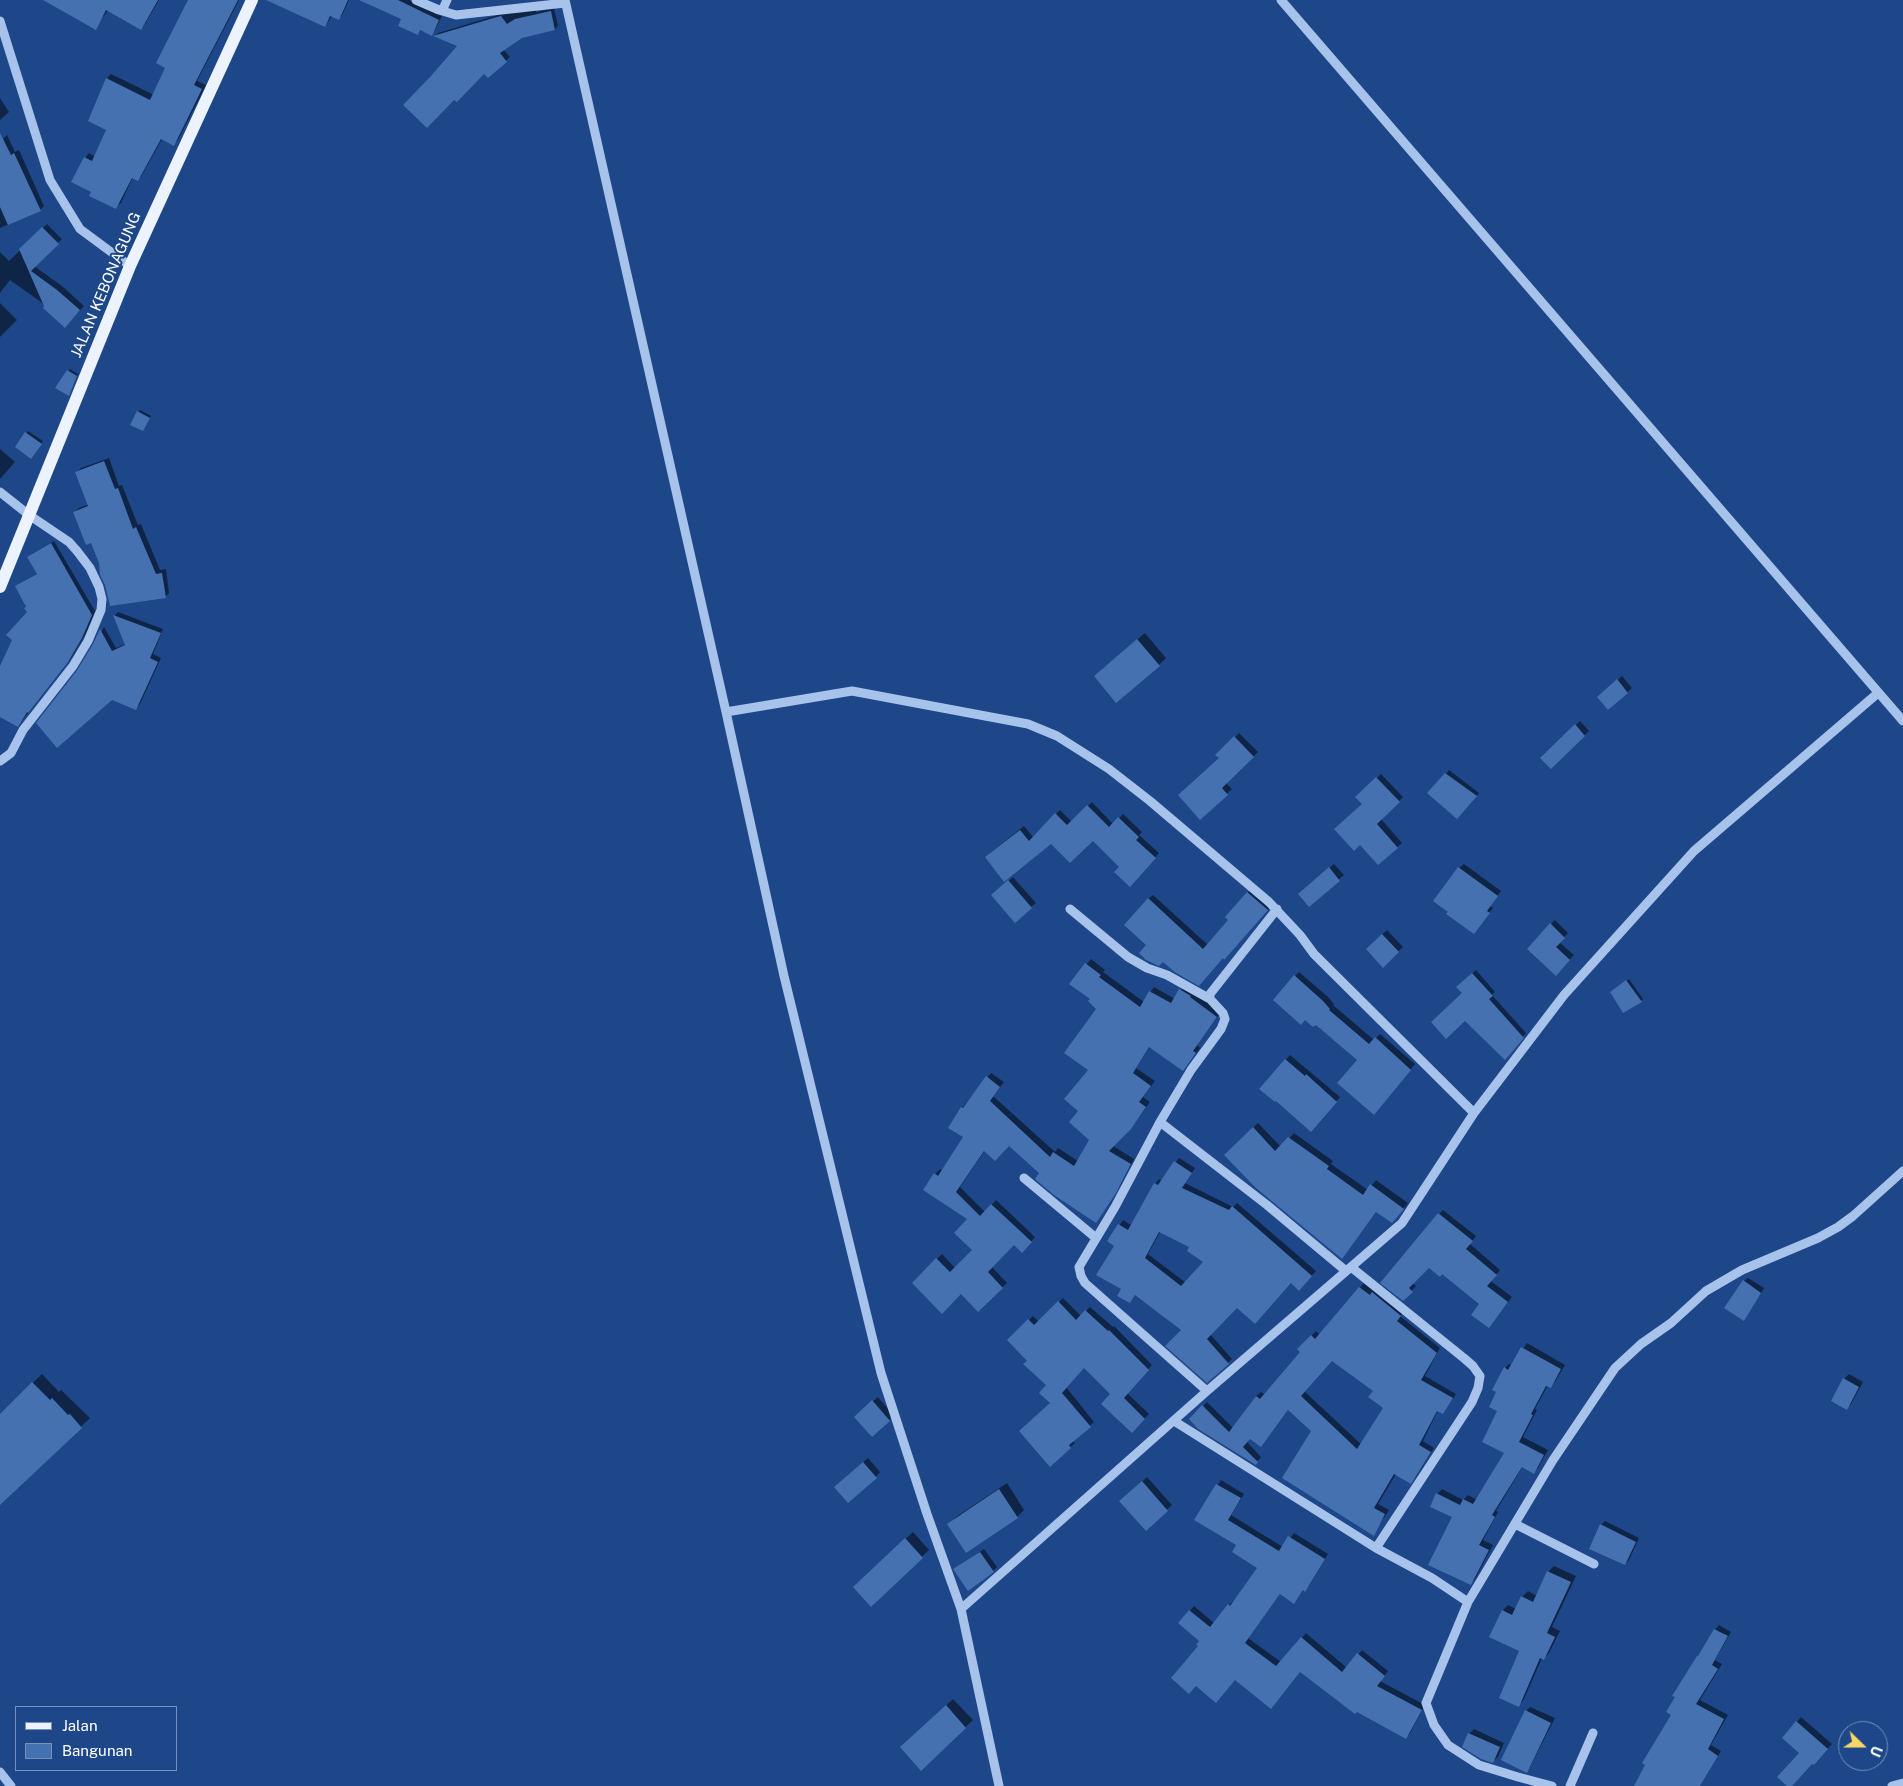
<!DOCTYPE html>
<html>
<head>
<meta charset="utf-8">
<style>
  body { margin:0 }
  #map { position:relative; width:1903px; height:1786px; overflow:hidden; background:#1d4788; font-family:"Public Sans",sans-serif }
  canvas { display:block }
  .legend { position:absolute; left:15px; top:1706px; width:162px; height:65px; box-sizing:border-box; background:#1d4788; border:1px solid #7791b8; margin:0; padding:6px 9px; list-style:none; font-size:15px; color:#fff }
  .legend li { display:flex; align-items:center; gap:10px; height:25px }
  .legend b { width:25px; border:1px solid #7791b8 }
  .north { position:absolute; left:1838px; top:1721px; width:50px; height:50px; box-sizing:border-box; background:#1d4788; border:1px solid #7791b8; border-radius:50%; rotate:112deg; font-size:14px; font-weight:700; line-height:20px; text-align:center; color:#fff }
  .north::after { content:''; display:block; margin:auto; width:18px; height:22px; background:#fbd666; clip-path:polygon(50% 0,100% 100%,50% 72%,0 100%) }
</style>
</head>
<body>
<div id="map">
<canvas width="1903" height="1786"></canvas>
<ul class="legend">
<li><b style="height:6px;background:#ecf3fe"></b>Jalan</li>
<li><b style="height:14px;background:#4671b1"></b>Bangunan</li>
</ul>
<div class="north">U</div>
</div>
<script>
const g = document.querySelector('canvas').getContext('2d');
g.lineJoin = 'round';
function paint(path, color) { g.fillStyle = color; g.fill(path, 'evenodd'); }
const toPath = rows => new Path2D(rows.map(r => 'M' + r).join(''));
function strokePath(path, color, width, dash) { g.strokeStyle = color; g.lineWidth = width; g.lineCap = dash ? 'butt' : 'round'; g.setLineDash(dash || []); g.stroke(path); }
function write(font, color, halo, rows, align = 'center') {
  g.font = font + ' "Public Sans",sans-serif'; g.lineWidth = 4; g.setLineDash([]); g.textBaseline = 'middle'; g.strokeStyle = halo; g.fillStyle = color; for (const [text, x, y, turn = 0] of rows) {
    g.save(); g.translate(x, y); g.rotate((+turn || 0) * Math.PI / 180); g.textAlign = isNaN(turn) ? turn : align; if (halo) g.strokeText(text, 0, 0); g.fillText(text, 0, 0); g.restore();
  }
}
paint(toPath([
  [45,0,159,0,145,24,140,29,108,10,95,28],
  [189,0,239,0,197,81,206,85,178,140,173,144,162,139,142,175,138,180,133,177,121,203,116,207,93,191,85,158,89,153,95,157,108,130,90,121,107,78,111,74,154,95,167,67],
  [275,0,349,0,342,15,338,19,332,16,325,26],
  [362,0,409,0,442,16,435,30,432,34,421,30,417,33,403,18],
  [554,8,558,26,555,29,521,37,503,49,510,57,488,77,459,46,435,36,438,33,501,14,536,10,536,12],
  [0,98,9,112,0,120],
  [7,135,15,152,19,150,44,206,40,210,0,228,0,142],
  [47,224,62,239,34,266,62,286,84,306,69,322,10,280,0,293,0,252,9,261],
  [0,303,17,320,0,337],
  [70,369,78,374,70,393,57,387],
  [140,410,151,416,143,430,138,412],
  [28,431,43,441,33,455,16,447],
  [0,449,15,462,0,479],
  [109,458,119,486,122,485,138,525,141,524,160,570,166,569,169,593,165,597,106,578,92,542,74,512,79,508,89,504,77,472,81,468],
  [54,541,95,611,86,633,71,658,21,722,0,716,0,669,28,612,16,586,38,573,32,554],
  [118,612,163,629,153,654,161,658,140,704,136,708,79,670,104,627,116,648,126,644,115,615],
  [1145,633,1166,658,1159,665,1102,669],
  [1622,676,1632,688,1608,709,1603,692],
  [1580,721,1589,731,1551,767,1541,758],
  [1239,733,1258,752,1226,783,1232,789,1201,818,1220,758,1217,755],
  [1449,770,1479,793,1460,815,1429,793],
  [1381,774,1403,797,1381,819,1402,843,1378,864,1363,804,1357,797],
  [1092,802,1113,824,1123,814,1142,832,1139,835,1159,853,1134,881,1093,839,1051,842,990,853,1024,826,1033,837,1060,810,1072,822],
  [1334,864,1344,875,1309,905,1304,889],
  [1464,864,1501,891,1490,906,1493,908,1478,928,1459,868],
  [1013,877,1036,903,1031,907,997,891],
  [1252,888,1272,905,1229,953,1148,945,1148,899,1153,895,1208,945,1230,919,1227,917],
  [1555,920,1568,933,1559,942,1574,955,1556,974,1551,924],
  [1387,930,1403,947,1383,966,1367,949],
  [1091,959,1105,970,1103,972,1144,1002,1154,987,1175,999,1185,985,1221,1012,1197,1045,1200,1048,1183,1070,1150,1046,1136,1068,1155,1081,1143,1097,1150,1102,1135,1123,1113,1146,1134,1159,1120,1186,1096,1221,1009,1144,985,1150,960,1187,985,1212,996,1200,1035,1237,1027,1247,1014,1244,992,1267,1007,1283,978,1310,961,1292,913,1283,942,1254,955,1268,974,1250,969,1219,925,1190,935,1174,940,1169,943,1171,965,1137,962,1108,991,1073,1004,1082,993,1096,1055,1152,1058,1148,1078,1161,1091,1139,1079,1111,1089,1070,1097,1009,1092,999,1071,984],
  [1476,970,1495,992,1492,995,1526,1033,1508,1055,1458,987],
  [1299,972,1327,996,1334,1004,1333,1005,1374,1040,1380,1034,1415,1064,1378,1109,1359,1060,1295,976],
  [1629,979,1643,999,1641,1001,1613,990],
  [1290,1055,1340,1097,1315,1126,1261,1089],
  [1258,1123,1281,1147,1294,1133,1333,1161,1331,1164,1368,1190,1376,1180,1408,1203,1397,1217,1377,1211,1342,1257,1225,1155],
  [1179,1158,1195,1168,1185,1183,1233,1207,1237,1203,1316,1271,1303,1285,1291,1282,1237,1306,1210,1334,1232,1359,1207,1381,1183,1330,1136,1294,1130,1302,1123,1289,1115,1245,1109,1241,1123,1220,1131,1225,1155,1184,1159,1179,1162,1181],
  [1160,1232,1191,1247,1204,1262,1186,1283,1148,1254],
  [1443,1210,1476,1236,1470,1244,1500,1270,1491,1281,1512,1297,1493,1322,1481,1304,1442,1273,1429,1266,1412,1283,1416,1286,1403,1300,1439,1214],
  [1748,1278,1764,1288,1744,1320,1744,1281],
  [1364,1283,1405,1311,1400,1316,1440,1348,1425,1376,1456,1394,1443,1413,1438,1410,1423,1441,1434,1448,1415,1478,1410,1483,1396,1474,1378,1504,1389,1510,1373,1534,1313,1431,1289,1409,1261,1446,1250,1438,1247,1442,1261,1457,1256,1463,1190,1419,1207,1402,1233,1428,1256,1396,1261,1392,1265,1395,1302,1352,1299,1349,1316,1331,1320,1335],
  [1332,1360,1374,1391,1385,1407,1362,1445,1304,1391],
  [1063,1298,1081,1316,1090,1307,1113,1327,1114,1326,1152,1365,1127,1393,1149,1414,1132,1432,1112,1394,1085,1366,1066,1387,1094,1422,1073,1441,1075,1443,1050,1465,1051,1403,1048,1385,1028,1361,1009,1340,1033,1316,1039,1322],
  [1527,1343,1565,1365,1555,1382,1551,1387,1548,1385,1535,1409,1537,1410,1523,1437,1548,1450,1538,1468,1534,1472,1523,1466,1496,1511,1498,1512,1483,1540,1493,1545,1475,1579,1471,1583,1454,1517,1437,1494,1442,1489,1463,1500,1468,1495,1477,1500,1506,1453,1499,1411,1498,1392,1505,1368,1509,1364,1512,1365],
  [42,1374,59,1392,61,1390,90,1418,0,1504,0,1415],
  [1849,1374,1863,1382,1851,1404,1847,1408,1844,1379],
  [878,1397,894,1416,889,1420,860,1412],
  [868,1458,880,1472,876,1477,840,1482],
  [1147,1477,1172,1505,1146,1529,1125,1497],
  [1221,1480,1244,1494,1231,1515,1283,1547,1294,1533,1328,1554,1309,1586,1305,1590,1304,1589,1298,1598,1294,1602,1281,1593,1248,1638,1281,1662,1306,1633,1347,1668,1362,1650,1388,1671,1380,1681,1425,1705,1410,1733,1406,1737,1300,1671,1235,1679,1199,1646,1201,1641,1180,1623,1194,1606,1214,1623,1229,1605,1233,1601,1234,1602,1259,1567,1237,1545,1196,1520],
  [1007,1483,1024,1510,1017,1517,966,1551,949,1524,956,1517],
  [1605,1521,1639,1538,1629,1560,1625,1564,1601,1525],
  [913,1532,929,1550,871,1605,861,1580],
  [984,1549,997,1567,993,1571,955,1569],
  [1554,1566,1576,1576,1552,1627,1560,1631,1549,1653,1544,1658,1542,1658,1524,1699,1519,1705,1520,1651,1503,1610,1508,1605,1516,1609,1522,1597,1528,1591,1537,1596,1548,1572],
  [1719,1625,1731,1632,1715,1660,1722,1664,1700,1700,1728,1715,1711,1745,1721,1751,1700,1786,1636,1786,1715,1630],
  [953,1699,973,1720,921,1769,908,1740],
  [1530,1707,1555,1718,1530,1767,1526,1771,1526,1711],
  [1801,1717,1832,1744,1818,1759,1812,1762,1789,1786,1801,1752,1784,1737],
  [1474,1729,1504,1743,1498,1757,1493,1761,1469,1734]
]), '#0007');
paint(toPath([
  [43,0,158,0,141,30,106,10,96,30],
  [188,0,238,0,194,85,202,89,174,146,161,139,138,181,132,178,116,209,89,196,91,192,71,182,84,157,92,161,106,130,88,121,106,78,150,100,165,68,156,63],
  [266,0,348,0,339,20,330,16,325,27],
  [359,0,398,0,439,20,432,36,420,30,418,35,398,26,401,19],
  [551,11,555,30,522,38,500,53,507,62,488,78,484,74,457,102,454,100,427,128,403,105,430,77,457,46,433,36,497,17,501,16,507,24,515,19],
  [0,133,11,155,14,153,41,211,8,225,0,207],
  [42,227,59,244,31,271,57,290,80,310,65,328,43,308,44,306,19,249],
  [67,370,77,376,69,396,55,388],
  [137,411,150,418,143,431,130,425],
  [25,432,42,444,31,459,15,447],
  [104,461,115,489,118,488,133,529,136,527,156,574,162,573,166,598,110,606,105,585,100,575,99,563,91,543,86,545,73,512,88,506,75,472],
  [51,543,92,615,82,638,68,662,28,713,27,712,18,727,0,717,0,666,12,640,6,635,27,612,24,608,26,607,15,586,37,574,27,557],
  [113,615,161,633,150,658,158,662,136,710,112,700,57,748,36,723,78,669,93,644,100,629,112,651,125,645],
  [1137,639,1160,666,1116,703,1094,676],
  [1617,679,1628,693,1608,710,1597,697],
  [1575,724,1585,736,1551,769,1540,758],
  [1234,736,1254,757,1222,788,1228,795,1200,820,1178,795,1219,758,1215,755],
  [1445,773,1477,796,1457,819,1427,793],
  [1376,777,1400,802,1377,824,1398,848,1378,865,1360,845,1354,851,1334,829,1362,804,1355,797],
  [1087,805,1109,827,1118,817,1139,837,1136,840,1156,858,1130,887,1114,872,1119,867,1093,841,1070,863,1051,844,1004,882,985,857,1020,830,1029,841,1055,813,1067,825],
  [1329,867,1340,881,1309,907,1298,894],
  [1458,867,1498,896,1487,911,1490,913,1474,934,1446,914,1448,912,1433,901],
  [1008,880,1032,908,1015,923,991,895],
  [1247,892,1268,910,1224,960,1223,958,1199,986,1176,973,1163,962,1159,966,1146,960,1139,953,1146,945,1124,925,1148,898,1203,949,1228,920,1225,917],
  [1550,923,1565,938,1556,947,1570,960,1556,976,1527,949],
  [1382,934,1399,952,1383,968,1366,949],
  [1085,963,1101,975,1099,977,1140,1007,1149,991,1171,1003,1179,989,1191,996,1190,997,1217,1017,1193,1051,1196,1053,1183,1071,1149,1047,1133,1073,1151,1086,1139,1102,1146,1107,1131,1129,1109,1151,1131,1164,1116,1193,1096,1223,1054,1195,1035,1179,1039,1173,1009,1146,995,1161,984,1151,956,1192,980,1216,991,1204,1032,1242,1022,1253,1014,1245,988,1272,1003,1288,978,1312,961,1294,942,1314,912,1283,936,1258,950,1272,972,1250,954,1233,967,1219,923,1190,934,1173,938,1176,963,1137,948,1128,961,1107,963,1108,986,1076,1000,1087,990,1101,1050,1157,1053,1152,1074,1166,1089,1140,1069,1122,1078,1111,1064,1099,1088,1070,1064,1053,1096,1009,1088,1001,1090,999,1069,984],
  [1472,973,1493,996,1489,999,1524,1038,1505,1060,1465,1021,1446,1039,1431,1022,1462,993,1456,987],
  [1294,975,1323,1001,1330,1009,1329,1010,1369,1044,1375,1037,1411,1070,1374,1115,1337,1083,1357,1060,1316,1025,1313,1027,1305,1020,1301,1025,1273,1000],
  [1626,980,1642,1002,1623,1013,1610,992],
  [1285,1059,1305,1076,1306,1074,1337,1102,1311,1132,1276,1101,1275,1102,1259,1089],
  [1253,1127,1275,1151,1288,1137,1329,1166,1327,1169,1363,1195,1370,1184,1404,1209,1392,1223,1376,1212,1342,1259,1256,1188,1224,1155],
  [1174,1161,1192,1173,1182,1188,1229,1210,1232,1206,1312,1276,1299,1291,1291,1283,1255,1324,1237,1308,1207,1339,1229,1364,1207,1383,1165,1346,1181,1330,1135,1295,1130,1303,1117,1296,1121,1289,1096,1275,1114,1246,1107,1241,1118,1224,1128,1230,1154,1183,1158,1185],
  [1159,1232,1189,1247,1187,1251,1203,1262,1181,1286,1145,1258],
  [1438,1213,1473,1241,1466,1249,1497,1275,1487,1286,1508,1302,1489,1328,1471,1315,1479,1304,1442,1274,1440,1277,1429,1268,1409,1288,1413,1292,1403,1301,1380,1283],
  [1743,1280,1761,1293,1744,1321,1724,1308],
  [1359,1287,1370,1295,1372,1292,1401,1316,1397,1321,1437,1353,1421,1380,1453,1398,1443,1414,1437,1411,1419,1445,1431,1452,1411,1484,1394,1474,1374,1508,1385,1514,1374,1536,1282,1478,1311,1431,1288,1410,1261,1447,1250,1439,1243,1447,1258,1462,1256,1465,1198,1429,1189,1419,1202,1405,1229,1432,1256,1396,1260,1399,1300,1352,1297,1349,1311,1335,1315,1339],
  [1332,1361,1373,1391,1368,1397,1383,1408,1357,1449,1301,1396],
  [1058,1301,1076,1320,1085,1310,1108,1331,1109,1330,1149,1370,1124,1398,1145,1419,1132,1433,1101,1404,1110,1394,1084,1368,1062,1393,1091,1427,1069,1445,1071,1448,1050,1467,1019,1431,1050,1403,1039,1393,1046,1385,1023,1364,1027,1361,1007,1340,1028,1319,1034,1325],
  [1521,1347,1561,1369,1551,1388,1546,1386,1531,1414,1533,1415,1519,1442,1544,1455,1534,1474,1522,1467,1492,1515,1495,1517,1479,1545,1489,1550,1471,1585,1428,1565,1452,1517,1430,1507,1436,1493,1460,1505,1463,1499,1473,1504,1504,1453,1482,1442,1497,1411,1489,1407,1496,1392,1492,1390,1504,1367,1508,1370],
  [1843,1378,1859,1387,1847,1410,1831,1401],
  [32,1382,50,1400,52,1398,68,1415,70,1414,82,1428,0,1505,0,1414],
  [872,1400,890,1421,872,1437,854,1417],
  [863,1462,877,1478,848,1503,834,1487],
  [1142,1481,1168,1511,1146,1531,1119,1501],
  [1216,1484,1241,1498,1228,1520,1279,1551,1288,1536,1325,1559,1305,1592,1303,1590,1294,1604,1280,1594,1245,1643,1276,1666,1301,1637,1342,1672,1357,1653,1385,1676,1377,1686,1422,1710,1406,1739,1357,1712,1355,1714,1300,1672,1271,1709,1235,1680,1216,1703,1196,1686,1189,1694,1171,1678,1198,1646,1196,1645,1199,1641,1178,1623,1189,1610,1210,1627,1228,1604,1230,1606,1257,1568,1232,1552,1236,1545,1194,1520],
  [999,1489,1018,1518,966,1553,947,1524],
  [1600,1524,1636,1542,1625,1565,1589,1549],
  [905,1538,923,1558,871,1607,853,1587],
  [980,1552,994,1572,968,1591,953,1569],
  [1547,1571,1571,1582,1547,1633,1555,1637,1544,1660,1540,1658,1519,1707,1499,1698,1519,1651,1489,1637,1502,1610,1512,1615,1521,1596,1533,1602],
  [1714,1629,1728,1636,1712,1665,1718,1669,1696,1704,1724,1719,1708,1749,1718,1756,1700,1786,1634,1786,1645,1765,1642,1763,1671,1715,1666,1712,1675,1697,1672,1696,1697,1656,1698,1656],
  [946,1705,966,1728,921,1771,900,1747],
  [1525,1710,1551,1723,1527,1773,1501,1760],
  [1796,1721,1828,1749,1814,1765,1812,1764,1792,1786,1787,1786,1777,1777,1799,1753,1782,1738],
  [1468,1733,1500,1747,1493,1763,1481,1759,1462,1747]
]), '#4671b1');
strokePath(toPath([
  [416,0,439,10,456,15,565,3],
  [565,0,726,712,784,976,881,1373,927,1514,961,1609,999,1786],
  [1281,0,1903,721],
  [442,11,447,0],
  [0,21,50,180,80,229,130,266],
  [0,492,29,515,69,542,77,551,90,568,99,587,102,599,101,610,88,641,73,666,23,730,11,753,0,761],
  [726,712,852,691,1028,724,1057,736,1109,769,1150,801,1269,902,1300,935,1314,954,1474,1113],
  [1070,909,1128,957,1147,968,1167,975,1210,999],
  [1160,1122,1267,1205,1346,1271],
  [1024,1178,1096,1238],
  [1351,1267,1465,1359,1473,1366,1480,1376,1478,1388,1472,1402,1376,1548],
  [1207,1391,1085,1283,1081,1276,1079,1267,1115,1207,1160,1122,1191,1070,1221,1029,1225,1019,1223,1013,1210,999,1210,994,1277,909],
  [1174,1421,1376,1548,1432,1578,1468,1602,1426,1703,1434,1725,1448,1745,1479,1765,1518,1777,1552,1786],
  [1515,1524,1594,1564],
  [1468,1602,1553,1460,1615,1368,1641,1344,1671,1323,1706,1291,1742,1270,1818,1238,1838,1227,1853,1216,1903,1171],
  [961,1609,1207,1391,1402,1223,1474,1113,1564,995,1694,851,1878,693],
  [0,1772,11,1786],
  [1570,1786,1593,1733],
  [1892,1786,1903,1783]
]), '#a7c3eb', 9);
strokePath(toPath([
  [0,587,130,266,252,0]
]), '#ecf3fe', 12);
write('15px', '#fff', '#1d4788', [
  ["JALAN KEBONAGUNG",106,285,-67]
]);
</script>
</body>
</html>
